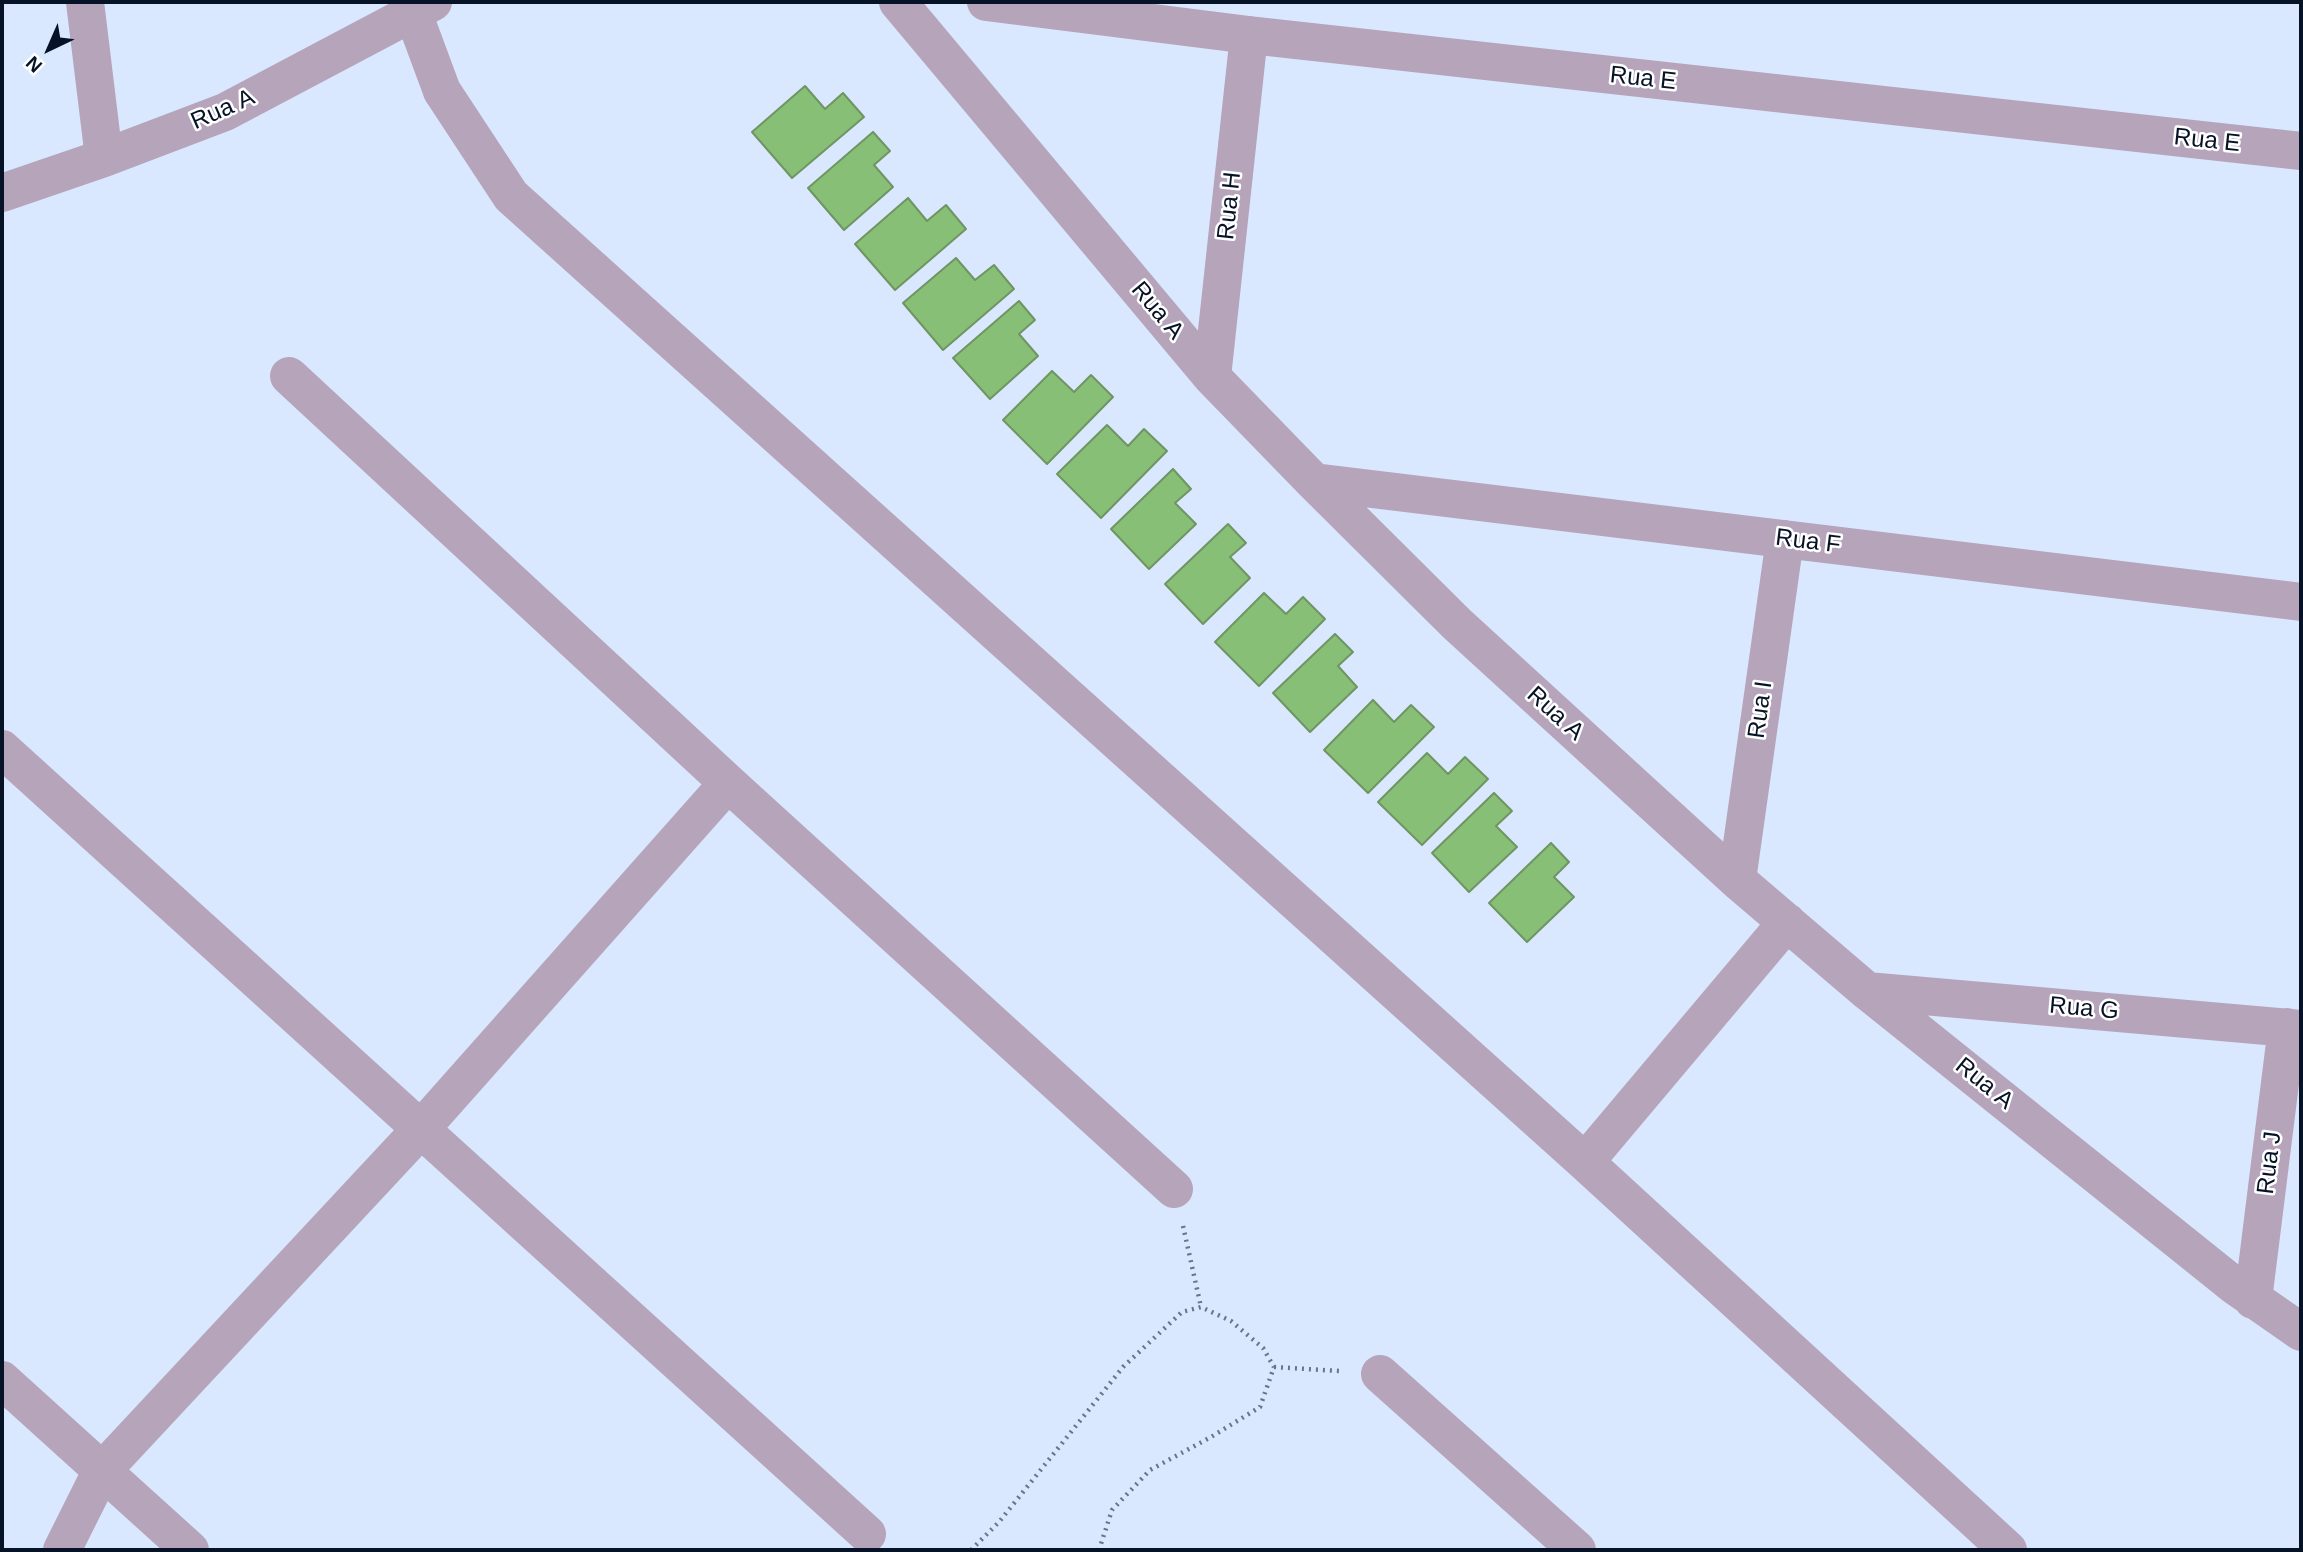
<!DOCTYPE html>
<html>
<head>
<meta charset="utf-8">
<style>
  body { margin:0 }
  #map { position:relative; width:2303px; height:1552px; overflow:hidden; background:#d9e8fe; font-family:Arial,sans-serif }
  canvas { display:block }
  .frame { position:absolute; inset:0; border:4px solid #061225; pointer-events:none }
  .north { position:absolute; left:14px; top:14px; width:70px; height:70px; -webkit-text-stroke:5px #fff; paint-order:stroke; rotate:224deg; font-size:19px; font-weight:700; line-height:28px; text-align:center; color:#061225 }
  .north::after { content:''; display:block; margin:auto; width:24px; height:32px; background:#061225; clip-path:polygon(50% 0,100% 100%,50% 72%,0 100%) }
</style>
</head>
<body>
<div id="map">
<canvas width="2303" height="1552"></canvas>
<div class="frame"></div>
<div class="north">N</div>
</div>
<script>
const g = document.querySelector('canvas').getContext('2d');
g.lineJoin = 'round';
function paint(path, color) { g.fillStyle = color; g.fill(path, 'evenodd'); }
const toPath = rows => new Path2D(rows.map(r => 'M' + r).join(''));
function strokePath(path, color, width, dash) { g.strokeStyle = color; g.lineWidth = width; g.lineCap = dash ? 'butt' : 'round'; g.setLineDash(dash || []); g.stroke(path); }
function write(font, color, halo, rows, align = 'center') {
  g.font = font + ' Arial,sans-serif'; g.lineWidth = 5; g.setLineDash([]); g.textBaseline = 'middle'; g.strokeStyle = halo; g.fillStyle = color; for (const [text, x, y, turn = 0] of rows) {
    g.save(); g.translate(x, y); g.rotate((+turn || 0) * Math.PI / 180); g.textAlign = isNaN(turn) ? turn : align; if (halo) g.strokeText(text, 0, 0); g.fillText(text, 0, 0); g.restore();
  }
}
const building = toPath([
  [805,86,825,109,843,93,864,117,792,178,752,132,805,86],
  [873,132,890,151,874,165,893,187,844,230,808,188,873,132],
  [908,198,927,221,946,205,966,229,895,290,855,244,908,198],
  [956,258,975,280,994,265,1014,289,943,350,903,303,956,258],
  [1019,301,1035,320,1019,334,1038,356,990,399,953,358,1019,301],
  [1052,371,1074,392,1091,375,1113,397,1047,464,1003,420,1052,371],
  [1107,425,1128,446,1144,429,1167,451,1101,518,1057,474,1107,425],
  [1173,469,1191,489,1175,503,1196,524,1149,569,1111,529,1173,469],
  [1228,524,1246,543,1230,557,1250,578,1203,624,1165,584,1228,524],
  [1264,593,1286,614,1303,597,1325,619,1259,686,1215,642,1264,593],
  [1335,634,1353,652,1338,666,1357,687,1310,732,1273,693,1335,634],
  [1373,700,1394,722,1411,705,1434,727,1368,793,1324,750,1373,700],
  [1427,753,1448,774,1465,757,1488,779,1422,845,1378,802,1427,753],
  [1494,793,1512,811,1496,826,1517,847,1469,892,1432,853,1494,793],
  [1551,843,1569,862,1554,877,1574,897,1527,942,1489,903,1551,843]
]);
paint(building, '#88bf77');
strokePath(building, '#6e9562', 2);
strokePath(toPath([
  [1183,1226,1201,1307],
  [1274,1367,1339,1371],
  [971,1550,999,1522,1123,1367,1182,1312,1201,1307,1231,1321,1263,1348,1274,1367,1260,1407,1211,1437,1150,1470,1112,1510,1099,1550]
]), '#677489', 4.5, [2, 5]);
strokePath(toPath([
  [85,2,104,158],
  [898,2,1212,377,1314,482,1457,624,1737,880,1867,991,2235,1286,2301,1332],
  [986,2,1249,35,2301,151],
  [442,91,511,196,1585,1162,2008,1550],
  [2,193,104,158,225,112,433,2],
  [289,376,728,783,1174,1189],
  [1212,377,1249,35],
  [1314,482,2301,602],
  [2,749,867,1534],
  [1737,880,1785,539],
  [1867,991,2301,1029],
  [1585,1162,1787,922],
  [2253,1300,2287,1027],
  [1380,1374,1577,1550],
  [2,1380,190,1550],
  [62,1550,101,1472,420,1130,728,783]
]), '#b6a4bb', 38);
strokePath(toPath([
  [409,2,442,91]
]), '#b6a4bb', 38);
write('24px', '#061225', '#fff', [
  ["Rua E",1643,79,6],
  ["Rua A",223,110,-24],
  ["Rua E",2207,141,6],
  ["Rua H",1230,206,-84],
  ["Rua A",1157,311,50],
  ["Rua F",1808,542,7],
  ["Rua I",1761,710,-82],
  ["Rua A",1555,714,42],
  ["Rua G",2084,1009,5],
  ["Rua A",1984,1084,39],
  ["Rua J",2270,1163,-83]
]);
</script>
</body>
</html>
